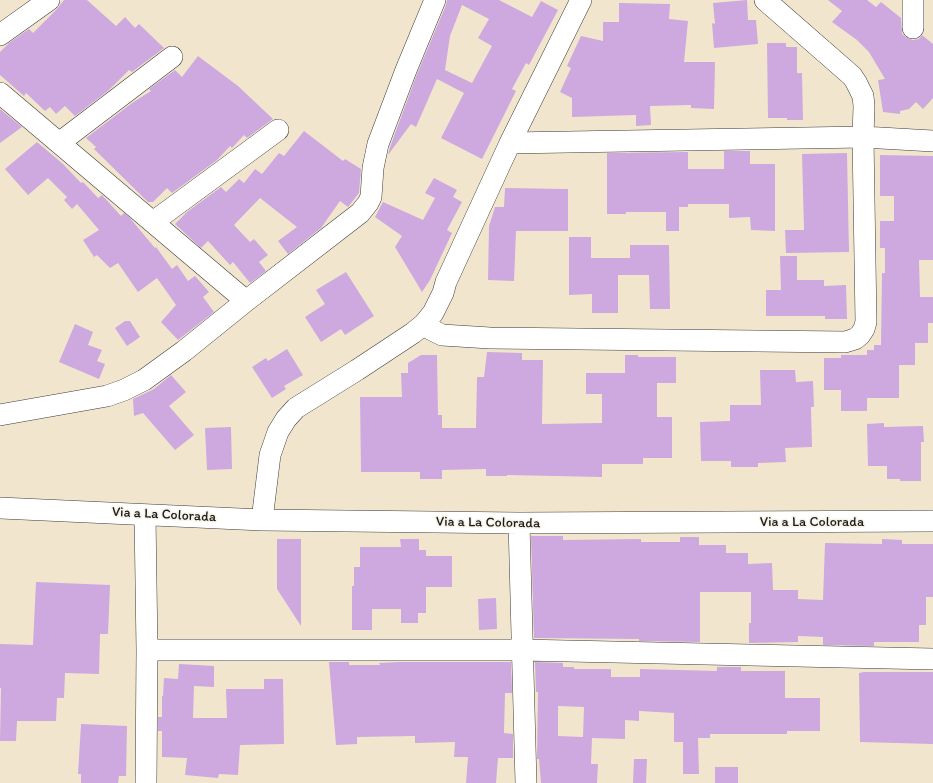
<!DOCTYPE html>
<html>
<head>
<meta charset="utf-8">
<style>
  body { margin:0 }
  canvas { display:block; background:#f1e6cd }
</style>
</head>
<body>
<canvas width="933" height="783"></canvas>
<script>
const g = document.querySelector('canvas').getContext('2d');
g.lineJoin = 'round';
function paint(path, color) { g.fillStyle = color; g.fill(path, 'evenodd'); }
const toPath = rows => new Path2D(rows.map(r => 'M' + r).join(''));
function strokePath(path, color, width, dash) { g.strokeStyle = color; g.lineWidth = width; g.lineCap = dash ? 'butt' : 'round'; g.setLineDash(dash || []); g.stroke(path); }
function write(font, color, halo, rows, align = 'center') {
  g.font = font + ' Itim,sans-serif'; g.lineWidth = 3; g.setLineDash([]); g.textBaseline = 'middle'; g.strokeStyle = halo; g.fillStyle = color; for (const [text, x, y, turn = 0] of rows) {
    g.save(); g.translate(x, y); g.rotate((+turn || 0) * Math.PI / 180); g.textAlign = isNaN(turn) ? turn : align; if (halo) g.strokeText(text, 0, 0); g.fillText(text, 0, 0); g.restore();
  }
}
paint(toPath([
  [64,0,87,0,116,26,125,17,135,28,139,24,164,48,132,72,129,70,109,90,75,116,65,106,56,114,50,107,45,111,26,93,24,96,0,75,0,52,9,43,29,29,33,33,56,10],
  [447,0,499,0,532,17,541,1,558,10,529,65,526,63,512,89,516,91,482,159,441,138,464,93,437,79,416,127,411,124,388,155,390,147,417,74,446,5],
  [462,5,489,19,478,38,492,46,472,83,445,70,450,36],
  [747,0,748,20,756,20,758,44,714,48,712,23,715,24,713,3],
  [828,0,867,0,876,7,881,2,901,18,902,34,907,38,913,40,919,39,922,35,933,44,933,98,923,109,916,102,909,109,900,111,900,114,883,112,878,80,885,79,869,52,857,40,832,22,842,11],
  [619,3,670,4,669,19,688,21,684,62,715,62,714,109,691,108,691,105,650,106,651,125,636,126,636,115,572,117,572,98,560,92,571,68,567,66,581,36,603,41,603,22,619,22],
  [767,43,786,43,786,47,797,47,797,73,802,73,803,120,787,120,787,118,768,118],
  [198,56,238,86,273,119,247,138,244,135,232,148,230,146,217,160,172,193,167,188,153,202,148,202,94,149,96,147,86,138,132,103,151,91,149,89,175,70,182,77],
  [0,109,22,127,0,143],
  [304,131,343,161,345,159,361,169,359,193,348,207,340,201,321,228,288,254,278,241,297,227,260,198,234,225,250,242,254,239,268,255,259,262,266,271,250,283,233,262,230,265,208,241,201,248,175,224,187,212,221,187,226,192,239,179,244,183,255,169,262,174,279,153,284,156],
  [37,142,63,164,81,183,83,182,98,198,102,195,121,216,124,213,129,217,155,248,156,247,172,269,177,265,188,281,195,276,209,292,203,297,214,312,178,340,161,322,176,305,157,278,138,292,118,263,110,268,97,255,94,257,83,240,99,230,77,204,72,209,64,200,67,197,48,178,28,195,5,169],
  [724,151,750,151,750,164,775,164,775,231,751,230,750,217,729,218,729,204,688,204,688,207,679,207,679,231,666,231,666,212,626,212,626,214,607,214,607,153,688,152,688,169,724,169],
  [847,153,849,252,786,253,785,230,804,230,802,154],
  [880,155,933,156,933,260,919,260,920,297,933,297,933,323,928,323,928,343,915,343,915,365,899,365,899,398,867,398,867,411,841,411,841,390,824,390,824,358,841,358,841,355,867,355,867,350,874,350,874,345,881,345,882,273,885,273,885,248,880,248,880,221,894,221,894,196,880,196],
  [434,178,457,190,453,197,462,202,447,230,452,233,430,280,422,292,395,247,402,236,375,217,383,202,423,220,435,198,425,193],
  [505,188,568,189,568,231,516,231,514,281,488,280,489,226,495,207,504,207],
  [569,237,591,237,591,258,630,258,630,245,669,245,670,309,650,309,649,275,618,275,618,313,592,313,592,294,569,295],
  [780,256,797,256,797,280,824,280,824,286,846,285,847,319,825,319,825,316,766,316,766,290,781,290],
  [346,272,374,316,345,335,341,329,321,342,305,317,325,304,316,290],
  [125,321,130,321,140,337,127,346,115,328],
  [75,324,93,332,88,345,102,350,97,361,105,364,99,379,59,362],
  [287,349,303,375,284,386,286,389,272,398,252,367,266,358,268,361],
  [487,352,522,353,522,360,543,360,542,424,602,423,602,394,586,394,586,373,625,373,625,355,638,355,638,357,676,357,676,383,657,383,657,417,672,417,672,458,643,458,643,464,602,464,602,477,507,475,507,476,486,476,486,469,442,470,442,479,420,479,420,472,361,472,360,397,402,397,401,373,408,373,408,363,421,355,437,355,438,415,442,415,442,428,476,428,477,377,484,377],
  [760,370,795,370,796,382,813,381,814,407,811,407,812,447,785,448,786,462,758,463,758,467,731,467,731,461,701,461,700,422,730,421,730,405,761,405],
  [171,375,186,392,169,406,194,435,175,450,143,413,134,416,133,399,154,389],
  [884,423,884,427,923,426,924,442,921,442,921,481,900,481,900,479,887,479,887,466,868,466,867,424],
  [231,427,232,469,207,470,205,428],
  [531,536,563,536,563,540,641,539,641,542,680,542,680,537,699,537,699,545,726,545,726,553,748,553,748,564,772,563,773,590,798,590,798,599,823,600,825,543,882,544,882,539,902,540,902,544,933,544,933,597,926,597,926,625,919,625,919,642,874,642,874,646,823,645,823,637,798,636,798,642,749,643,749,623,751,623,751,592,700,592,700,642,639,641,639,639,534,638],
  [277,539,301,539,301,626,277,589],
  [400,539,419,539,419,550,426,550,426,556,452,556,452,587,426,587,426,613,418,613,418,623,401,623,401,609,372,609,372,630,352,630,352,586,354,586,354,567,360,567,360,547,401,547],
  [36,582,110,585,108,634,100,634,99,674,65,673,64,698,57,698,56,721,17,721,16,741,0,741,1,688,0,688,0,644,33,645],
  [496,598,497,629,479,630,478,599],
  [329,662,349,662,349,665,380,665,379,663,400,662,511,662,512,693,505,693,504,733,513,734,513,758,498,758,496,783,466,783,468,757,454,757,455,742,415,743,415,736,357,737,357,744,336,745],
  [535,662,563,663,563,667,574,667,574,669,611,669,611,677,640,677,640,669,717,671,717,667,741,667,741,671,785,671,785,698,820,698,820,731,787,731,787,734,710,734,710,738,698,738,699,774,683,774,683,742,674,742,674,713,639,711,639,721,625,720,625,739,592,738,591,764,598,764,597,783,541,783,539,759,537,759,538,692,536,692],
  [558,706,584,707,583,737,558,736],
  [179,664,214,666,214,687,194,686,193,718,227,718,226,689,264,689,264,679,283,679,284,744,240,745,238,775,219,774,218,778,185,775,187,758,162,757,162,731,158,731,158,717,162,717,162,696,163,696,164,678,178,679],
  [864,672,933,672,933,744,860,742,859,673],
  [81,724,127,726,126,776,119,776,118,783,81,783,81,774,78,774],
  [634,759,647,759,646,783,633,783],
  [715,767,738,767,738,783,715,783]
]), '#cda9df');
const minor = toPath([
  [913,0,913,28],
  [0,35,49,0],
  [0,93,246,301],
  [59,143,172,57],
  [510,143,863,137,933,141],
  [153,222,278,130],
  [424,324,430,329,442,335,490,338,845,342,855,339,860,335,864,329,866,322,863,137,864,106,863,96,856,82,852,76,765,0],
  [0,415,107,396,124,390,144,380,184,351,246,301,360,213,368,203,371,197,373,168,378,144,406,70,435,0],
  [0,508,262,520,519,523,933,521],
  [145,515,147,650,146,783],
  [262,520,270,455,278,432,286,419,296,408,357,370,413,333,424,324,433,313,443,293,446,282,510,143,581,0],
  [519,523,526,783],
  [147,650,522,650,933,659]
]);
strokePath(minor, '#3c3a37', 22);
strokePath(minor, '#fff', 21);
write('14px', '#1c1c1c', '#f7f3e8', [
  ["Via a La Colorada",164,515,3],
  ["Via a La Colorada",812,522],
  ["Via a La Colorada",488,523,1]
]);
</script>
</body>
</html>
